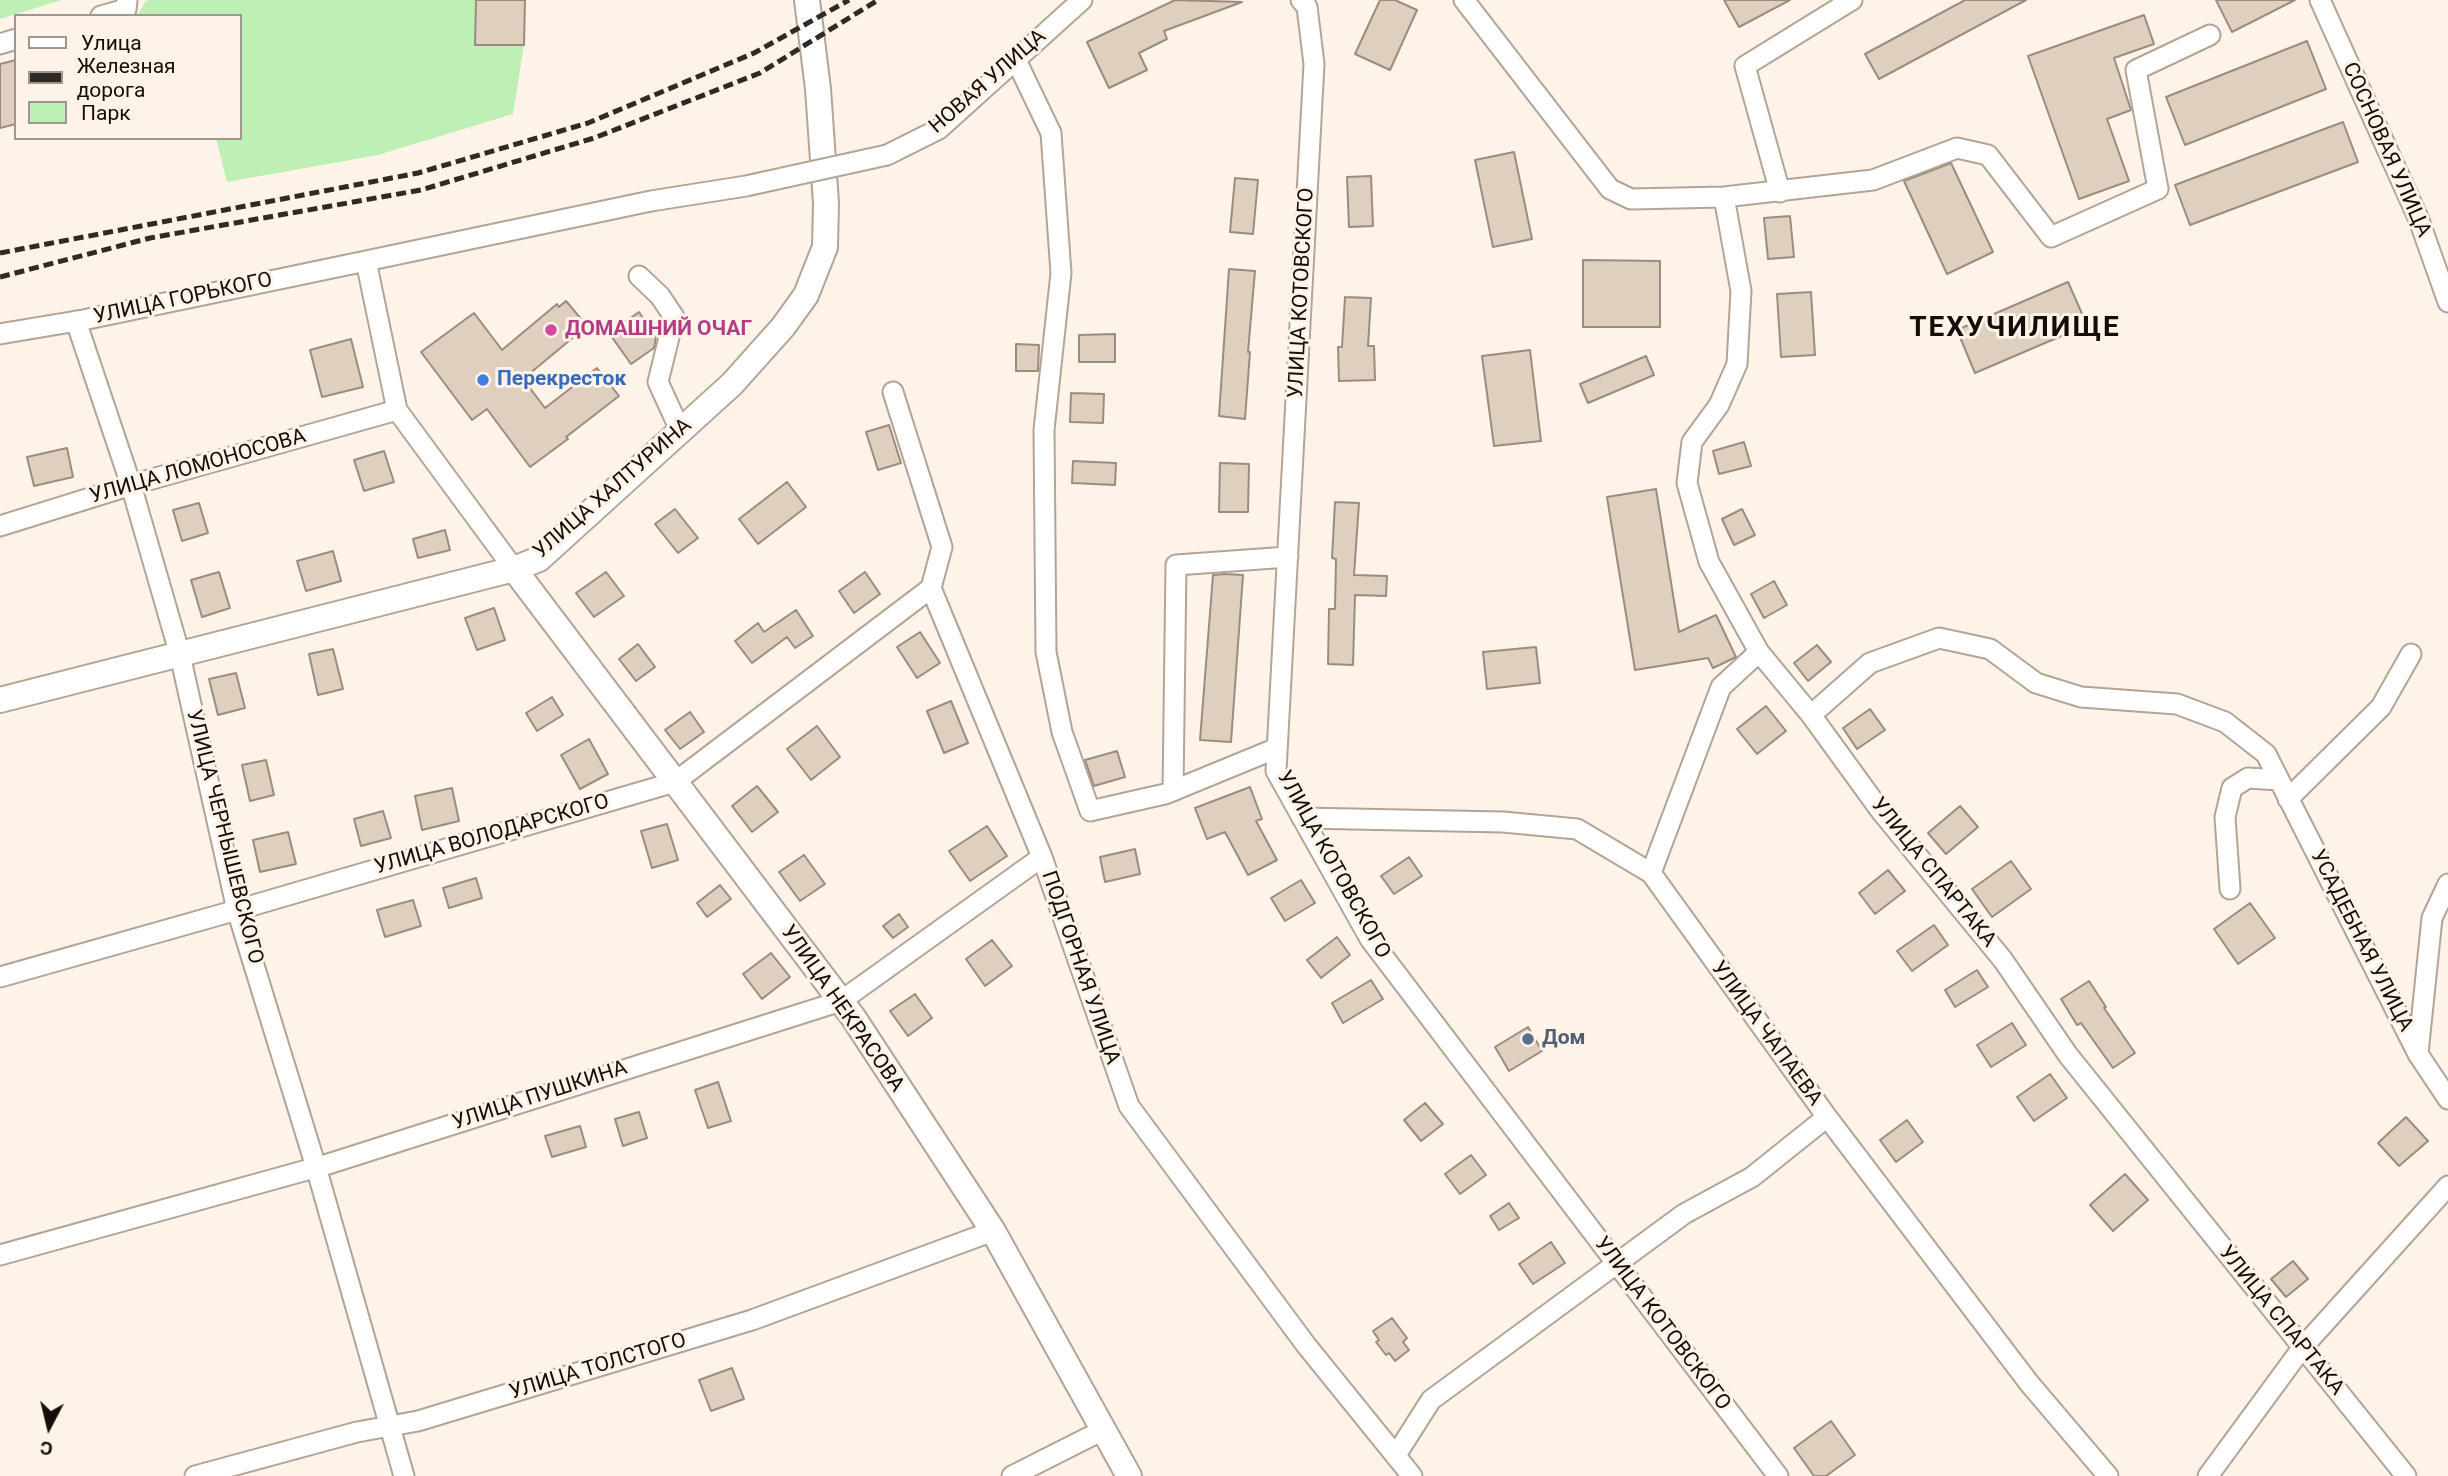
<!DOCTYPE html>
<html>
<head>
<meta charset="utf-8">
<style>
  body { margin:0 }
  #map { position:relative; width:2448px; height:1476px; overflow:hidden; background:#fdf3e9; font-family:Roboto,sans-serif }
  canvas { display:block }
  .legend { position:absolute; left:14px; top:14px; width:228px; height:126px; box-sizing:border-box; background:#fdf3e9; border:2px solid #9f978f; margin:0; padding:9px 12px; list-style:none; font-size:21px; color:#130e08 }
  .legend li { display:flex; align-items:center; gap:14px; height:35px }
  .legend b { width:35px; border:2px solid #9f978f }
  .north { position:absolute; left:14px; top:1392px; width:70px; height:70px; -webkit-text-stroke:5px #fdf3e9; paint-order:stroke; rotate:187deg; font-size:19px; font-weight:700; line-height:28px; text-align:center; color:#130e08 }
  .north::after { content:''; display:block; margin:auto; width:24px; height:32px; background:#130e08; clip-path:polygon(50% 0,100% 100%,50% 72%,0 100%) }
</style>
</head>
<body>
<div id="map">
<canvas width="2448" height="1476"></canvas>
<ul class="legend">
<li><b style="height:9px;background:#fff"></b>Улица</li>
<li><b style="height:9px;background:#2f2a23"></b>Железная дорога</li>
<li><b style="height:19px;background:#beefb4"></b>Парк</li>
</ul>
<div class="north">С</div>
</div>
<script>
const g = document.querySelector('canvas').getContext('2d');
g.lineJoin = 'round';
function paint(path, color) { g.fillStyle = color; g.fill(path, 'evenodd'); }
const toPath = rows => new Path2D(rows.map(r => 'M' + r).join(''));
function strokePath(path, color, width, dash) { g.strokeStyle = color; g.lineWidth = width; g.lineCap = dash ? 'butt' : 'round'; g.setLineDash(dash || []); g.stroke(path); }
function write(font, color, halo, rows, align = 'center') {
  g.font = font + ' Roboto,sans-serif'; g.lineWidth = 6; g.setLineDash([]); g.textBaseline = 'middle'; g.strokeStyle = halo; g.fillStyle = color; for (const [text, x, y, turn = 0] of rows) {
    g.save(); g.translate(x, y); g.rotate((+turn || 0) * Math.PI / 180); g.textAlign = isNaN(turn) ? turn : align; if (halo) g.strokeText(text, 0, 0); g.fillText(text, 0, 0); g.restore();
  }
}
paint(toPath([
  [0,0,62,0,0,19],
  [151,0,525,0,524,45,513,114,378,155,227,182,216,138,240,138,240,16,137,16,146,1]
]), '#beefb4');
const building = toPath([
  [476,0,525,0,524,45,475,45,476,0],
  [1175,0,1242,2,1164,31,1167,39,1139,53,1147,70,1109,88,1087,42,1175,0],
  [1380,0,1395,0,1417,10,1390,70,1355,54,1380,0],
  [1724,0,1790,0,1739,27,1724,0],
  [1965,0,2026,0,1879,79,1865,54,1965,0],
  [2216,0,2295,0,2232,32,2216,0],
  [2144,15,2154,44,2114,58,2131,110,2107,119,2129,181,2079,199,2028,56,2144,15],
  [2307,41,2326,89,2185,145,2166,97,2307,41],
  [16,60,16,124,0,128,0,64,16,60],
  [2343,122,2358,162,2190,225,2175,185,2343,122],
  [1514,152,1532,239,1493,247,1475,160,1514,152],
  [1951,163,1993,252,1947,274,1904,181,1951,163],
  [1371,176,1373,226,1349,227,1347,177,1371,176],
  [1235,178,1258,180,1253,234,1230,232,1235,178],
  [1790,216,1794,257,1768,259,1764,218,1790,216],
  [1583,260,1660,261,1660,327,1583,327,1583,260],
  [1229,269,1255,271,1248,352,1250,352,1245,419,1219,416,1229,269],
  [2068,282,2087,325,1975,373,1957,330,2068,282],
  [1811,292,1815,355,1781,357,1777,294,1811,292],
  [1345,297,1371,298,1368,346,1374,346,1375,380,1339,381,1338,347,1342,347,1345,297],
  [566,301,587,326,523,379,545,408,597,368,619,396,566,437,568,439,530,467,487,409,472,420,421,352,474,313,502,350,557,304,559,307,566,301],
  [639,312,656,337,654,348,631,364,609,333,639,312],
  [1115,334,1115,362,1079,362,1079,335,1115,334],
  [351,339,363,387,322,397,310,350,351,339],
  [1016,344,1039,345,1038,371,1016,371,1016,344],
  [1530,350,1541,441,1494,446,1482,356,1530,350],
  [1646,356,1654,375,1588,403,1580,384,1646,356],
  [1071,393,1104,394,1103,423,1070,422,1071,393],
  [889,425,901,463,878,470,866,432,889,425],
  [1744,442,1751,466,1719,474,1713,451,1744,442],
  [67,448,73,477,34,486,27,457,67,448],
  [384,451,394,482,364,491,354,460,384,451],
  [1073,461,1116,463,1115,485,1072,483,1073,461],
  [1220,463,1249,464,1248,512,1219,512,1220,463],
  [787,482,806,507,758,544,739,519,787,482],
  [1656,489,1679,632,1716,615,1736,657,1713,668,1708,658,1635,670,1607,497,1656,489],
  [1335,502,1359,503,1354,575,1387,576,1386,596,1355,595,1353,665,1328,664,1329,609,1335,609,1336,559,1332,558,1335,502],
  [199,503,208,533,182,541,173,510,199,503],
  [675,509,698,538,678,553,655,524,675,509],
  [1742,509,1755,535,1734,545,1722,519,1742,509],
  [445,530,450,550,418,558,413,539,445,530],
  [333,551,341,581,306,591,297,561,333,551],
  [219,572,230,608,202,617,191,580,219,572],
  [606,572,624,596,594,617,576,593,606,572],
  [865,572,880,594,854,613,839,591,865,572],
  [1225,574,1243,575,1231,742,1200,740,1213,575,1225,574],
  [1774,581,1787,605,1764,618,1751,594,1774,581],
  [494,608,505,640,477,650,465,618,494,608],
  [796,610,813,636,795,648,787,637,752,663,735,641,758,623,764,632,796,610],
  [920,632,940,663,917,678,897,647,920,632],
  [638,644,655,667,636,681,619,659,638,644],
  [1817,645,1831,662,1808,681,1794,663,1817,645],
  [1536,647,1540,683,1487,689,1483,652,1536,647],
  [333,649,343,689,318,695,309,654,333,649],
  [236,673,245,708,218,715,209,679,236,673],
  [552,697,563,715,537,731,526,713,552,697],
  [951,701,968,743,944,753,927,711,951,701],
  [1766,706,1786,731,1757,754,1737,729,1766,706],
  [1870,709,1885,730,1857,749,1843,728,1870,709],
  [690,712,704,732,680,749,665,730,690,712],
  [817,726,840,757,811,780,787,749,817,726],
  [589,739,608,774,580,789,561,755,589,739],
  [1117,751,1125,777,1094,786,1085,760,1117,751],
  [266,760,274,795,250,801,242,765,266,760],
  [757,786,778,812,752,832,732,806,757,786],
  [1250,787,1262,819,1256,821,1277,860,1248,875,1225,832,1207,839,1195,808,1250,787],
  [452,788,459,821,422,830,415,796,452,788],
  [1960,806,1978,827,1946,854,1928,833,1960,806],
  [383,811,391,838,361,846,354,819,383,811],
  [667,824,678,860,652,868,641,831,667,824],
  [987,826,1007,856,970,881,949,851,987,826],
  [288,832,296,864,260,872,253,840,288,832],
  [1135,849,1140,874,1105,882,1100,857,1135,849],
  [804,855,825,884,800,901,779,872,804,855],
  [1409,857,1422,876,1394,894,1381,876,1409,857],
  [2011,861,2031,889,1992,917,1972,889,2011,861],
  [1888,870,1905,891,1875,914,1859,893,1888,870],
  [476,878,482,898,449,908,443,888,476,878],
  [1301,880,1315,903,1285,921,1271,898,1301,880],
  [720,885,731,899,707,917,697,903,720,885],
  [413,900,421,926,385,937,377,910,413,900],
  [2250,903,2275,938,2238,964,2214,929,2250,903],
  [899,914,908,927,893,938,883,926,899,914],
  [1934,925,1948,945,1912,971,1897,951,1934,925],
  [1337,937,1350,955,1321,978,1307,960,1337,937],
  [992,940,1012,966,985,986,966,959,992,940],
  [771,953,790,977,762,999,743,974,771,953],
  [1977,970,1988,987,1955,1007,1945,990,1977,970],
  [1371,980,1383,999,1343,1023,1332,1003,1371,980],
  [2089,981,2106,1007,2104,1008,2135,1053,2113,1068,2081,1023,2077,1025,2061,999,2089,981],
  [915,994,932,1018,908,1036,890,1011,915,994],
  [2012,1023,2026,1045,1991,1067,1977,1045,2012,1023],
  [1528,1027,1542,1051,1509,1071,1495,1047,1528,1027],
  [2050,1074,2067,1098,2034,1121,2017,1097,2050,1074],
  [718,1082,731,1121,708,1128,695,1090,718,1082],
  [1425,1103,1443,1124,1421,1141,1404,1120,1425,1103],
  [639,1112,647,1138,623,1146,615,1119,639,1112],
  [2406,1117,2428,1141,2399,1166,2378,1143,2406,1117],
  [1907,1120,1923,1142,1896,1162,1880,1140,1907,1120],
  [580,1126,586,1147,552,1157,545,1136,580,1126],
  [1471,1155,1486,1175,1460,1194,1445,1174,1471,1155],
  [2125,1174,2148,1200,2113,1231,2090,1205,2125,1174],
  [1509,1203,1519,1218,1499,1230,1490,1216,1509,1203],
  [1551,1242,1565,1263,1533,1284,1519,1264,1551,1242],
  [2293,1261,2308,1279,2286,1297,2271,1279,2293,1261],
  [1392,1318,1407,1338,1403,1342,1409,1350,1395,1361,1389,1353,1386,1355,1376,1342,1379,1340,1373,1331,1392,1318],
  [732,1368,744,1399,711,1411,699,1380,732,1368],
  [1831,1421,1855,1455,1826,1476,1814,1476,1794,1448,1831,1421]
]);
paint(building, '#dfcfbf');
strokePath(building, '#9b8c7d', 2);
const minor = toPath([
  [1301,0,1307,7,1314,64,1276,771,1370,939,1778,1476],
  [1464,0,1610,189,1631,199,1724,197,1873,180,1957,148,1988,155,2051,237,2158,189,2136,70,2210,35],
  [2320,0,2419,220,2448,302],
  [101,16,126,9,127,0],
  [0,44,16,39],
  [1016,60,1051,133,1061,273,1044,430,1046,652,1062,732,1090,811,1165,794,1277,748],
  [887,155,939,129,1082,0],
  [1780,192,1745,66,1852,0],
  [1724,197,1741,291,1737,364,1719,405,1692,442,1687,483,1709,562,1759,652,1811,715,1880,810,2003,960,2068,1055,2406,1476],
  [639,276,660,296,674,317,658,382,680,430],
  [76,321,131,485,180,655,237,910,316,1167,404,1476],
  [0,334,83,320,366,261],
  [893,392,942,547,931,588,1042,857,1129,1106,1306,1345,1412,1476],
  [0,526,138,483,397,410],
  [514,569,397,410,366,261,651,201,746,186],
  [1811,715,1870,663,1939,638,1990,649,2036,683,2081,697,2177,704,2225,722,2266,754,2418,1054,2448,1099],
  [1173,791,1176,565,1288,557],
  [2288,799,2381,707,2411,654],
  [1302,818,1503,822,1577,829,1651,873,1827,1117,2029,1383,2108,1476],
  [1651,873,1721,687,1759,652],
  [2230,889,2225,817,2232,788,2248,778,2279,780],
  [0,977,237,910,675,782,931,588],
  [2418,1053,2432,918,2448,884],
  [0,1255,325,1165,841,1001,1042,857],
  [1396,1455,1431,1400,1684,1214,1752,1177,1827,1117],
  [195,1476,357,1432,418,1421,752,1320,993,1231],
  [1012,1476,1103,1430],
  [2208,1476,2302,1348,2448,1186]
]);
const major = toPath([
  [514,569,853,1017,993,1231,1129,1476],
  [0,700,514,569,539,559,732,384,783,327,806,295,825,247,826,203,818,89,807,0]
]);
strokePath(minor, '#b4a495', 23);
strokePath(major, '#b4a495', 28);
strokePath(minor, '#fff', 19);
strokePath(major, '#fff', 24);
strokePath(toPath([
  [0,253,418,173,588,123,754,53,849,0],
  [0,277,150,238,421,190,594,138,760,73,878,0]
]), '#2f2a23', 5, [10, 5]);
const minorBridge = toPath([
  [746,186,887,155]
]);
strokePath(minorBridge, '#b4a495', 23, []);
strokePath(minorBridge, '#fff', 19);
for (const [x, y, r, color] of [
  [551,330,7,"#d1479c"],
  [483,380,7,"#3f7fe0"],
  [1528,1039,7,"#5c6f8a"]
]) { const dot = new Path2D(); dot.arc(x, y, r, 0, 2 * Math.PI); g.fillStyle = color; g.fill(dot); strokePath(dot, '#fdf3e9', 2.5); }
write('21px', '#130e08', '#fdf3e9', [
  ["НОВАЯ УЛИЦА",988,82,-41],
  ["СОСНОВАЯ УЛИЦА",2386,150,66],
  ["УЛИЦА КОТОВСКОГО",1302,293,-87],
  ["УЛИЦА ГОРЬКОГО",183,299,-12],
  ["УЛИЦА ЛОМОНОСОВА",198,467,-16],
  ["УЛИЦА ХАЛТУРИНА",613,489,-41],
  ["УЛИЦА ВОЛОДАРСКОГО",492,835,-16],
  ["УЛИЦА ЧЕРНЫШЕВСКОГО",224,837,76],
  ["УЛИЦА КОТОВСКОГО",1333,865,61],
  ["УЛИЦА СПАРТАКА",1933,873,51],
  ["УСАДЕБНАЯ УЛИЦА",2361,941,63],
  ["ПОДГОРНАЯ УЛИЦА",1080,968,71],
  ["УЛИЦА НЕКРАСОВА",842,1009,55],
  ["УЛИЦА ЧАПАЕВА",1766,1034,54],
  ["УЛИЦА ПУШКИНА",540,1096,-18],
  ["УЛИЦА СПАРТАКА",2281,1321,51],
  ["УЛИЦА КОТОВСКОГО",1662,1324,53],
  ["УЛИЦА ТОЛСТОГО",598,1367,-17]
]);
write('bold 21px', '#b23c85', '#fdf3e9', [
  ["ДОМАШНИЙ ОЧАГ",565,330]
], 'left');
write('bold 21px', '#366cbe', '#fdf3e9', [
  ["Перекресток",497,380]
], 'left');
write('bold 21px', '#4e5e75', '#fdf3e9', [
  ["Дом",1542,1039]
], 'left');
g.letterSpacing = '2px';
write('bold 28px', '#130e08', '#fdf3e9', [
  ["ТЕХУЧИЛИЩЕ",2015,329]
]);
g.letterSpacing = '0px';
</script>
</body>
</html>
